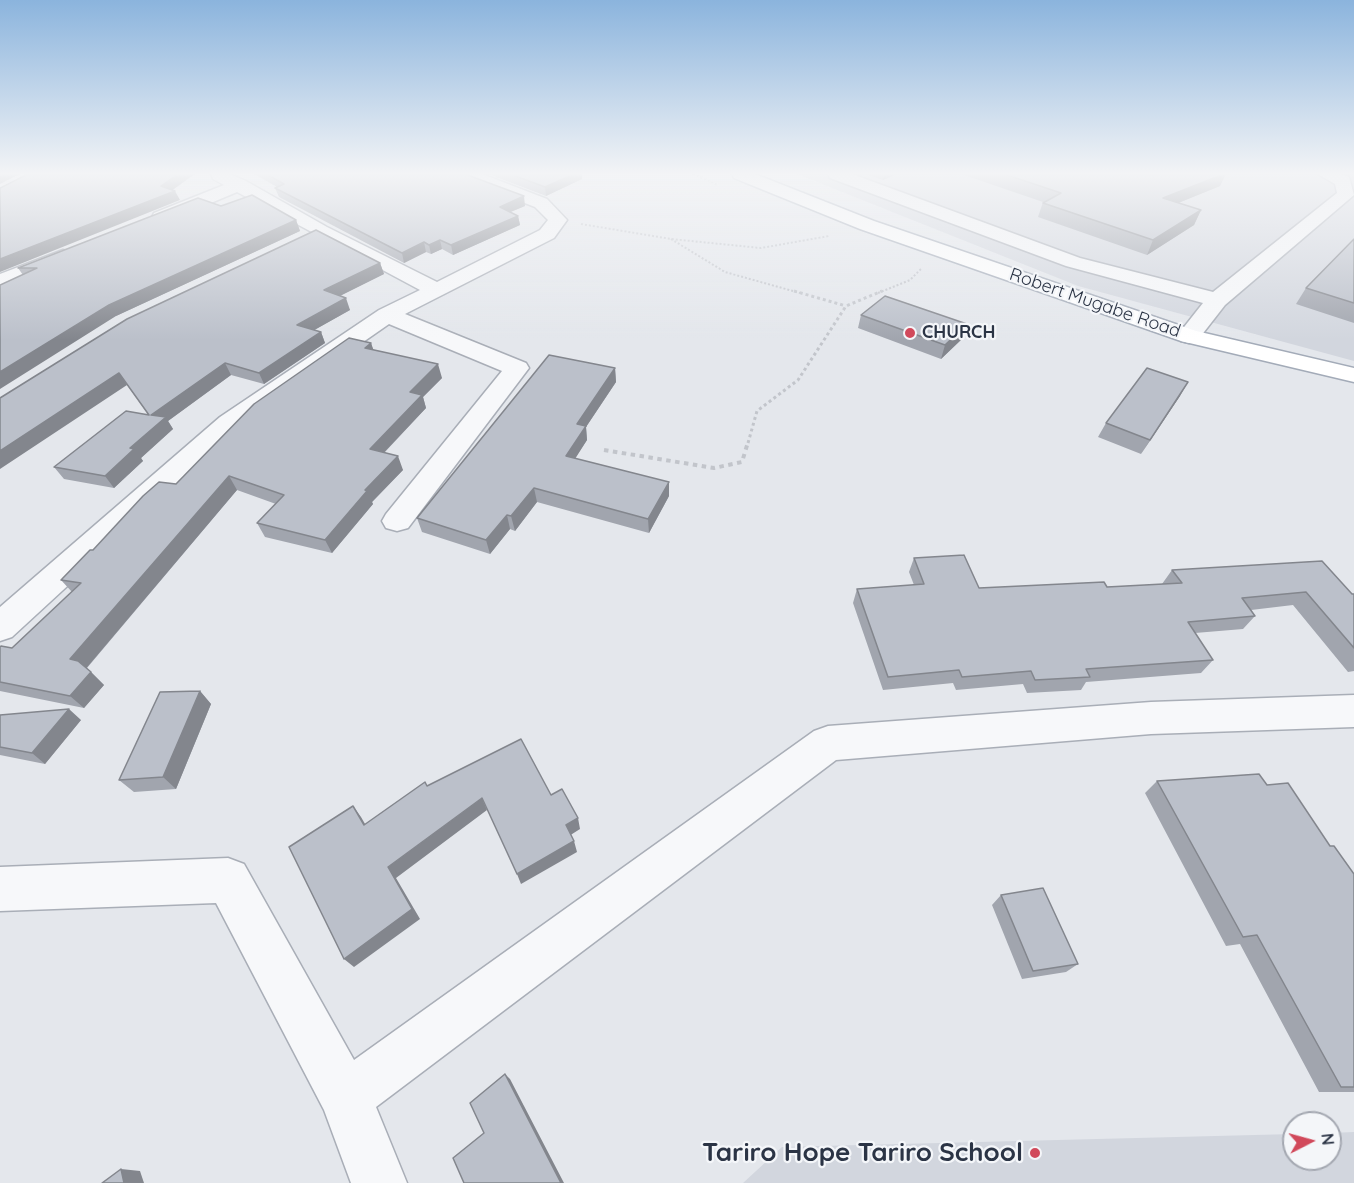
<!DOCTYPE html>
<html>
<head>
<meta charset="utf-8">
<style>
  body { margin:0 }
  #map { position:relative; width:1354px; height:1183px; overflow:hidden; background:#e4e7ec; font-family:Quicksand,sans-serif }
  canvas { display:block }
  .north { position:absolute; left:1282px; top:1111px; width:60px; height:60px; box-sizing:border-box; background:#f4f6f9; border:2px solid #a4a8b1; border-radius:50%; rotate:84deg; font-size:16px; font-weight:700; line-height:24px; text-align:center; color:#2b3445 }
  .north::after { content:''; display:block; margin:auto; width:21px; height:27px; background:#d1495b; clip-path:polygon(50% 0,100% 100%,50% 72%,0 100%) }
</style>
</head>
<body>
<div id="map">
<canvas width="1354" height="1183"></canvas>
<div class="north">N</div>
</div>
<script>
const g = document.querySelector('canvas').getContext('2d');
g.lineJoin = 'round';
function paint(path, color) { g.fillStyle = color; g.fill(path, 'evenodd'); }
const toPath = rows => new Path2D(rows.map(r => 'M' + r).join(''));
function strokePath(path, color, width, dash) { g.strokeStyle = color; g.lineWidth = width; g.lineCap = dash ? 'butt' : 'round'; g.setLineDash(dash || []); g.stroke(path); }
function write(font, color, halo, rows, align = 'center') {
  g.font = font + ' Quicksand,sans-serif'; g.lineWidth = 4.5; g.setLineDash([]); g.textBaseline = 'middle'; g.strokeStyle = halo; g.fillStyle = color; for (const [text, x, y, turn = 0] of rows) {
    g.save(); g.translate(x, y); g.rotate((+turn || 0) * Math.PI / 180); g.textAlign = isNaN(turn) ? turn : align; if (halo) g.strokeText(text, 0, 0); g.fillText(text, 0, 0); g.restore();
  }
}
paint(toPath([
  [797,174,1354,174,1354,361,1078,286],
  [1354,1132,1354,1183,743,1183,782,1147,1294,1134,1294,1159,1330,1159,1330,1133]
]), '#d2d6de');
const minor = toPath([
  [211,174,230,174,246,181,327,227,437,282,540,230,548,220,535,207,461,178,459,174,482,174,547,199,567,220,554,238,405,314,526,363,529,368,408,528,397,531,386,528,382,521,386,514,502,371,389,324,238,429,12,637,0,641,0,607,220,417,379,310,420,290,237,192,168,221,154,221,152,217,154,213,224,185,213,179,211,174],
  [828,174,852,174,1080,258,1213,292,1337,193,1335,184,1318,174,1341,174,1349,177,1354,195,1225,305,1197,341,1189,343,1181,341,1177,336,1203,303,1066,266,830,178,828,174],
  [63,250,70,252,73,256,70,260,0,287,0,274,63,250],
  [1354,695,1354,727,1151,734,836,760,376,1107,407,1183,351,1183,324,1110,216,903,0,911,0,867,228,858,244,864,354,1060,814,731,828,726,1151,702,1354,695]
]);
const major = toPath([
  [732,174,755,174,874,221,1196,331,1354,368,1354,382,1181,341,860,229,734,178,732,174]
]);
strokePath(minor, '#a9aeb7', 3);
strokePath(major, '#a3abb8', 3);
strokePath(toPath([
  [693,174,718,185],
  [581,224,671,239,761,248,829,236],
  [671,239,725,272,800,293],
  [878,293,910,280,922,268]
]), '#c2c5cb', 2, [2, 2]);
strokePath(toPath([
  [794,291,846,306],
  [748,443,757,411,798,380,846,306,882,291]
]), '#c2c5cb', 3, [3, 3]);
strokePath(toPath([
  [604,450,714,468,742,462,748,442]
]), '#c2c5cb', 4, [4.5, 4.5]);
paint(minor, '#f7f8fa');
paint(major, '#fff');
paint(toPath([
  [254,174,465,174,525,206,510,212,518,216,520,225,453,255,442,249,431,254,426,252,404,263,279,197,275,188,277,187],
  [488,174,582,174,582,179,546,196],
  [866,174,897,174,883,180],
  [961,174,1148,174,1220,186,1178,203,1201,210,1194,225,1147,255,1038,217,1043,202],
  [221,206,296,220,300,231,116,316,23,275,18,268],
  [1354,239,1354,323,1296,304,1306,288],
  [380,263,384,274,339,296,350,310,314,330,321,332,325,343,264,384,231,375,168,421,173,429,141,458,143,461,114,488,64,479,54,467,148,414,127,385,0,398],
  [861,315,967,324,963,338,941,359,858,328],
  [371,343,373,350,442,378,423,397,426,408,385,452,403,470,372,502,373,504,332,553,265,537,257,523,276,504,237,490,87,668,104,685,84,708,0,691,0,647,12,648,72,592,61,580,93,550,176,484],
  [615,368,616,382,586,427,587,440,575,458,669,496,649,533,537,502,515,531,510,529,490,554,422,532,417,518],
  [1180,396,1141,454,1098,437,1106,423],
  [914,558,979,588,1107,587,1163,584,1162,584,1172,570,1354,594,1354,671,1348,672,1293,605,1251,610,1255,616,1243,629,1195,633,1213,660,1201,673,1086,682,1081,690,1027,693,1023,684,956,690,953,683,883,690,853,603,857,589,914,585,909,572],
  [200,691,211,704,176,789,134,792,119,780],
  [0,715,81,720,45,764,0,755],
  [1157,781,1267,785,1330,846,1354,874,1354,1092,1319,1092,1240,944,1226,946,1145,793],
  [1001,895,1078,964,1066,972,1022,979,992,905]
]), '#a1a5ae');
paint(toPath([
  [0,174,20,174,0,184],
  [178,174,195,174,167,194,175,191,180,200,0,272,0,259,161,186],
  [574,174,582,174,582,179,546,196,545,187],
  [884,174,897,174,883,180],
  [1224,174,1226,174,1220,186,1156,212,1163,198],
  [524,196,525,206,501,216,500,207],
  [1201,210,1194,225,1147,255,1153,240],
  [518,216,520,225,453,255,451,245],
  [296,220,300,231,116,316,0,389,0,372,109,305],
  [440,240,442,249,431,254,429,245],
  [424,242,426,252,404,263,402,253],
  [380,263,384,274,328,302,324,290],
  [346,298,350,310,302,337,297,325],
  [967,324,963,338,941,359,945,345],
  [321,332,325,343,264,384,259,373],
  [371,343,376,357,365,348],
  [225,363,231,375,168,421,173,429,141,458,143,461,114,488,105,476,130,448,151,415],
  [438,364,442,378,423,397,426,408,375,462,370,449,410,392],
  [615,368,616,382,586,427,587,440,568,470,566,456,577,424],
  [119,373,127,385,0,469,0,451],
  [1188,382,1180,396,1141,454,1150,440],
  [398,456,403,470,372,502,373,504,332,553,325,540,365,490],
  [229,476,237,490,83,672,70,659],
  [669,482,669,496,649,533,648,519],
  [534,488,537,502,515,531,511,516],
  [507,515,510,529,490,554,486,540],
  [91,672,104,685,84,708,70,696],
  [200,691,211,704,176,789,163,777],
  [69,709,81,720,45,764,32,753],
  [482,798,487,810,396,878,420,919,354,967,344,959,388,867],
  [353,806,361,817,372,836,364,825],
  [578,818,580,829,569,836,566,825],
  [574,841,577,852,521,884,517,874],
  [505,1074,510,1079,564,1183,561,1183],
  [121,1169,140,1171,144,1183,124,1183]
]), '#83868d');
const building = toPath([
  [28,174,178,174,161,186,175,191,0,259,0,188,28,174],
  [266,174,465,174,524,196,500,207,518,216,451,245,440,240,429,245,424,242,402,253,275,188,284,184,266,174],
  [510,174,574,174,545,187,510,174],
  [1004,174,1148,174,1151,175,1153,174,1224,174,1163,198,1201,210,1153,240,1043,203,1061,193,1004,174],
  [252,195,296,220,109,305,0,372,0,285,37,268,18,268,198,198,221,206,252,195],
  [316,230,380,263,324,290,346,298,297,325,321,332,259,373,225,363,151,415,166,417,130,448,134,449,105,476,54,467,126,411,149,415,119,373,0,451,0,398,127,319,316,230],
  [1354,239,1354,303,1306,288,1354,239],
  [885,296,967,324,945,345,861,315,885,296],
  [349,338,371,343,365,348,438,364,410,392,422,395,370,449,398,456,365,490,367,491,325,540,257,523,284,495,229,476,70,659,78,661,91,672,70,696,0,682,0,647,1,646,12,648,81,583,61,580,90,550,93,550,143,496,159,482,176,484,254,404,349,338],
  [549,355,615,368,577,424,586,426,566,456,669,482,648,519,534,488,511,516,507,515,486,540,417,518,549,355],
  [1147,368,1188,382,1150,440,1106,423,1147,368],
  [964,555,979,588,1104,582,1107,587,1182,583,1172,570,1322,561,1352,594,1354,594,1354,648,1306,592,1242,598,1255,616,1188,622,1213,660,1086,669,1090,677,1035,680,1031,671,962,677,959,670,888,677,857,589,924,584,914,558,964,555],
  [200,691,163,777,119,780,160,692,200,691],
  [69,709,32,753,0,747,0,715,69,709],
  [521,739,551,795,562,789,578,818,566,825,574,841,517,874,482,798,388,867,412,909,344,959,289,847,353,806,364,825,425,782,427,786,521,739],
  [1259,774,1267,785,1288,783,1330,846,1334,846,1354,874,1354,1087,1341,1087,1257,935,1243,937,1157,781,1259,774],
  [1043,888,1078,964,1033,971,1001,895,1043,888],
  [505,1074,561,1183,464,1183,453,1158,484,1133,470,1103,505,1074],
  [121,1169,124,1183,102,1183,121,1169]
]);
paint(building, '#bbc0ca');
strokePath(building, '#83868d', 1.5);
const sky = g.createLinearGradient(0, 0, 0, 340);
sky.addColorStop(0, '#8bb4dd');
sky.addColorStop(0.51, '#f3f4f6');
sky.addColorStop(1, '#f3f4f600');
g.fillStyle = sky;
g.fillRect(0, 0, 1354, 340);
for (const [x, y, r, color] of [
  [910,333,6,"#d1495b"],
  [1035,1153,6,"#d1495b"]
]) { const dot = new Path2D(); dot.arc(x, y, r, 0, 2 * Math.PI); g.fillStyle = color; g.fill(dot); strokePath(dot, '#f4f6f9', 2); }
write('18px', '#2b3445', '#f4f6f9', [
  ["Robert Mugabe Road",1095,303,19]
]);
write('bold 18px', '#2b3445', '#f4f6f9', [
  ["CHURCH",922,333]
], 'left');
write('bold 26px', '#2b3445', '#f4f6f9', [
  ["Tariro Hope Tariro School",1023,1153]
], 'right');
</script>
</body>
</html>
